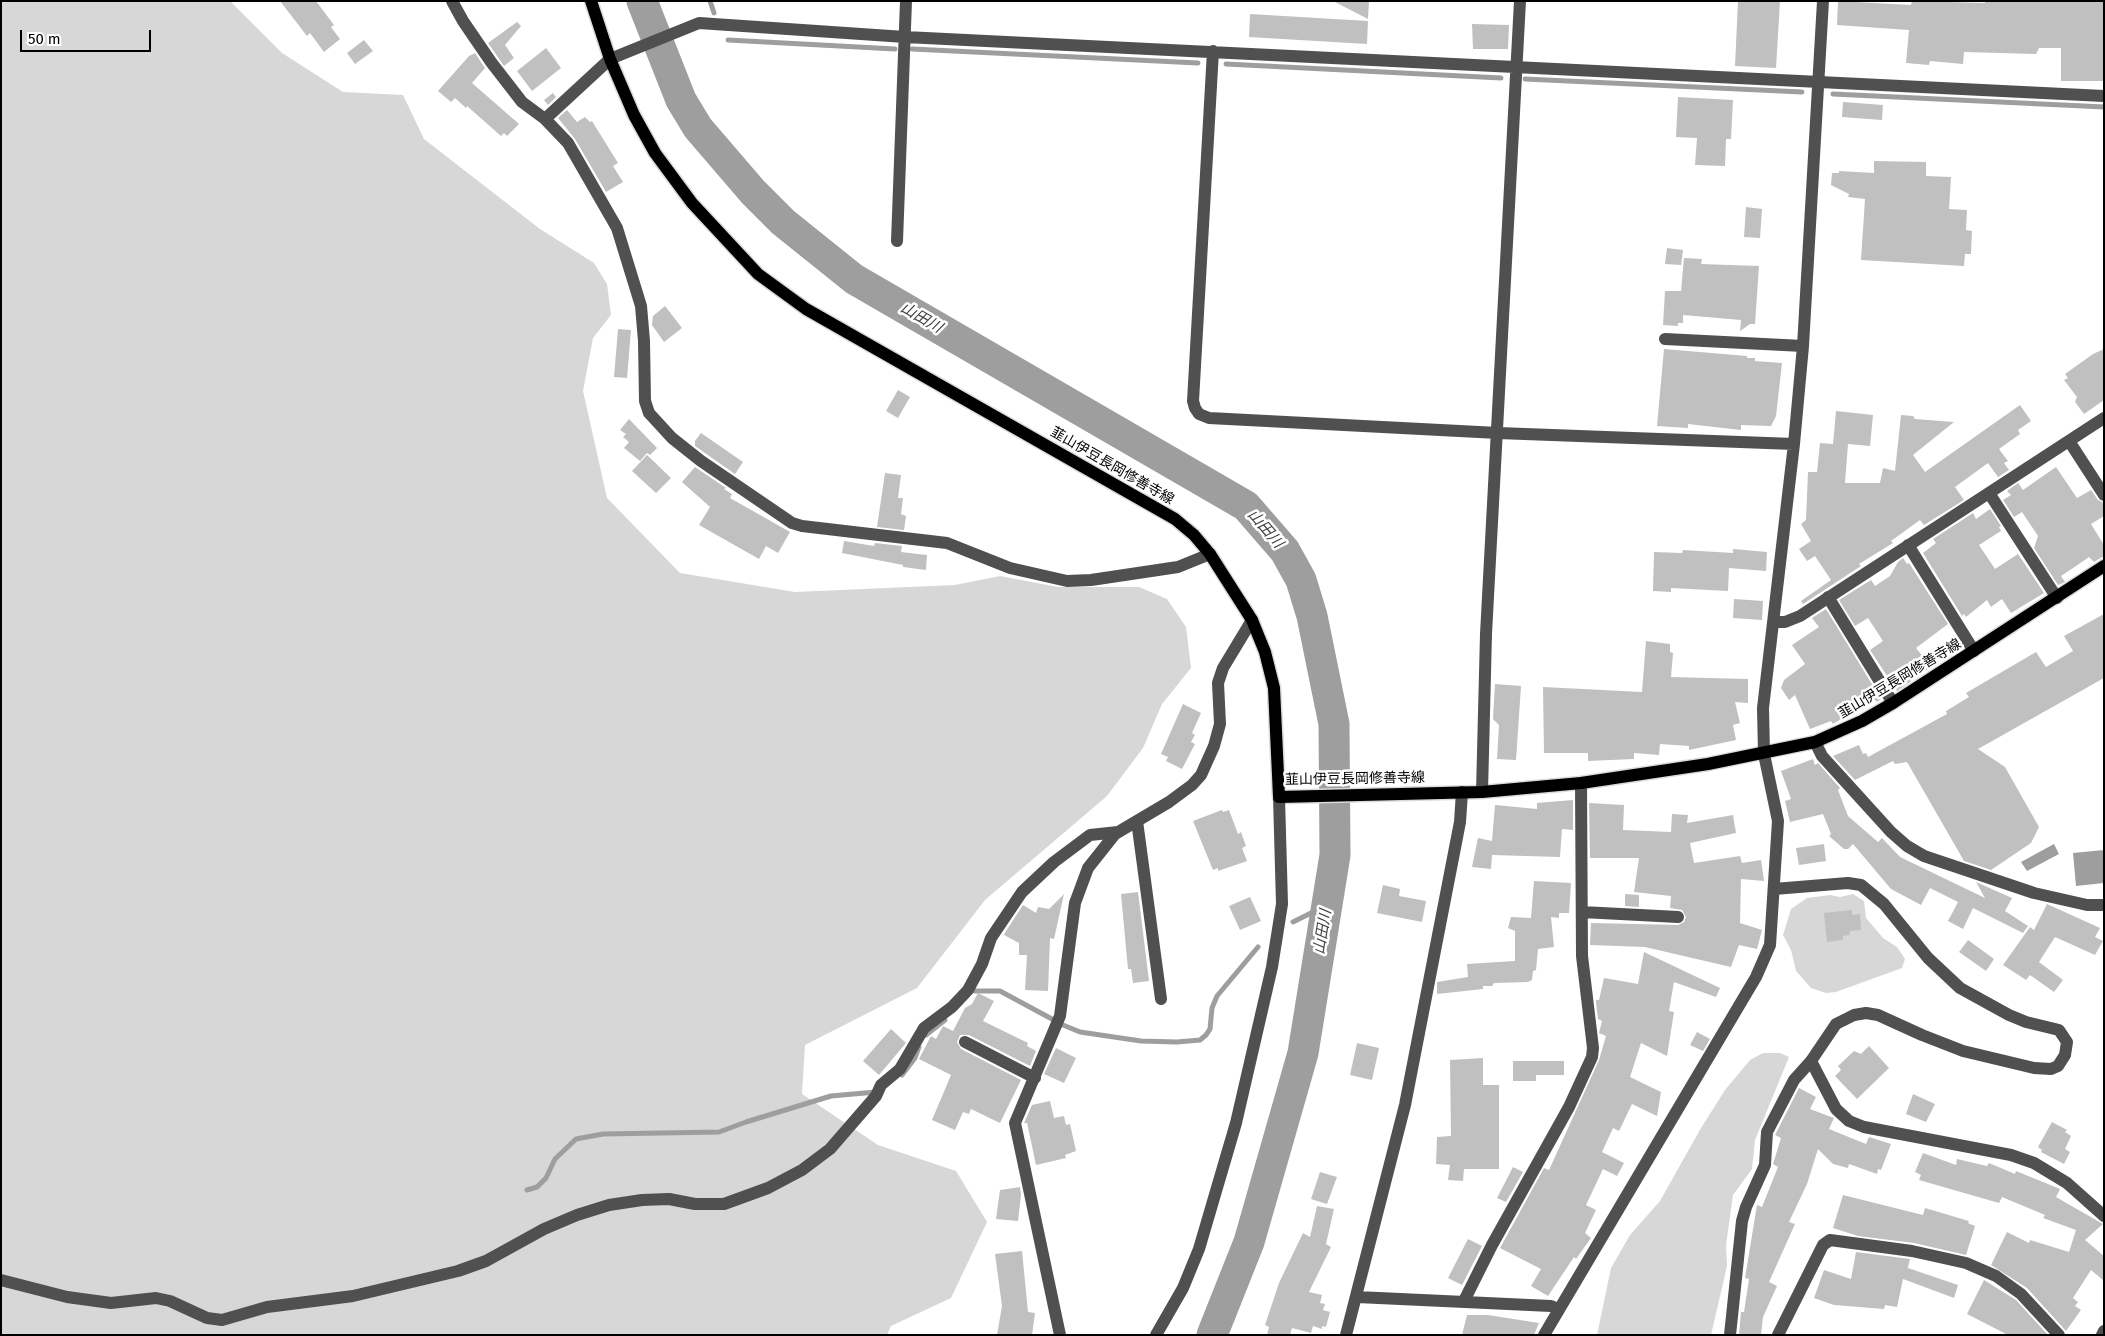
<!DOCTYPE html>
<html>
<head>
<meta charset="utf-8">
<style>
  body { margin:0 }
  #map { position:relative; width:2105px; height:1336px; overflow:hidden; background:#fff; font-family:"Fira Sans",sans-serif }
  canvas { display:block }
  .frame { position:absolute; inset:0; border:2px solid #000; pointer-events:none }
  .scale { position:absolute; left:20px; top:30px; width:131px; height:22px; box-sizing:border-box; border:2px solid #000; border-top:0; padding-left:6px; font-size:15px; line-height:18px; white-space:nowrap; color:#000; -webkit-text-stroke:4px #fff; paint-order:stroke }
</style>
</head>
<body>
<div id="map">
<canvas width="2105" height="1336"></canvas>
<div class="frame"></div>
<div class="scale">50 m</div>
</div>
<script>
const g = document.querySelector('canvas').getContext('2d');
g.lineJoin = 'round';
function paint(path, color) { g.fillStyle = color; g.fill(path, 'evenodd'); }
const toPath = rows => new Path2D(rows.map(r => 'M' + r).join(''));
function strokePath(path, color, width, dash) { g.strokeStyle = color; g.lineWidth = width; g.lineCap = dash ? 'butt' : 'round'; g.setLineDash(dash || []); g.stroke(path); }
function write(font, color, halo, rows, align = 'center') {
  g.font = font + ' "Fira Sans","Noto Sans JP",sans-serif'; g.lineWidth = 5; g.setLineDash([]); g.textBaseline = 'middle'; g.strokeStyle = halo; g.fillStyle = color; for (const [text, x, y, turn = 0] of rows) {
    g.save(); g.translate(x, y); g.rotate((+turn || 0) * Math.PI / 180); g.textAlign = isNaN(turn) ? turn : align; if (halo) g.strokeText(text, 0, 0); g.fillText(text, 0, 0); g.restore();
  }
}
paint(toPath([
  [1,1,230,1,282,53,343,92,403,95,424,139,540,229,594,263,607,284,611,315,593,338,583,391,607,498,680,573,795,592,955,585,1000,576,1058,587,1139,587,1167,599,1186,627,1191,668,1162,704,1143,748,1107,796,985,900,917,988,805,1045,802,1094,878,1145,956,1171,987,1222,951,1298,891,1326,887,1335,1,1335],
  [1853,894,1864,901,1866,918,1883,938,1897,947,1905,959,1902,968,1836,992,1826,993,1811,988,1796,971,1791,950,1783,935,1791,909,1807,898,1830,895,1840,897],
  [1763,1053,1780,1053,1789,1057,1755,1140,1752,1169,1733,1195,1726,1245,1727,1266,1711,1335,1597,1335,1611,1268,1630,1235,1660,1201,1701,1128,1725,1090,1750,1060]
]), '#d7d7d7');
paint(toPath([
  [2054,844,2059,854,2027,871,2021,862],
  [2104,850,2104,883,2076,886,2073,853]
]), '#9e9e9e');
strokePath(toPath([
  [710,1,714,13],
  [728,40,895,49],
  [912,49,1198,63],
  [1226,64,1501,78],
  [1525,79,1802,92],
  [1833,94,2104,107],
  [1293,922,1327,905],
  [975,991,1000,991,1063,1025,1080,1032,1141,1041,1177,1042,1200,1040,1206,1035,1210,1029,1212,1008,1217,996,1258,947],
  [926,1035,945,1020],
  [902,1075,915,1058,919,1047],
  [527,1190,537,1187,546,1178,555,1159,576,1139,603,1134,719,1132,746,1122,831,1096,876,1092]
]), '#9e9e9e', 5);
strokePath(toPath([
  [642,1,681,100,698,128,753,192,783,222,854,279,1246,506,1285,551,1301,580,1312,616,1334,724,1335,855,1303,1053,1249,1242,1212,1335]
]), '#9e9e9e', 31);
paint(toPath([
  [280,1,316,1,334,25,331,27,340,39,324,52,310,33,307,36],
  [1333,1,1369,1,1368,19],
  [1738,1,1780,1,1776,68,1735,66],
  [1838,1,1911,5,1912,1,1985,3,1985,1,2104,1,2104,81,2061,81,2061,48,2039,48,2036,54,1964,52,1963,64,1930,61,1929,65,1906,63,1909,30,1837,25],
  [1250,14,1368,21,1367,44,1249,37],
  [517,22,521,26,505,45,514,58,504,66,488,43],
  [1472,24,1509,25,1508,49,1473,49],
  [364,40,373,51,355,64,347,53],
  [546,48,561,68,532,91,517,71],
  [475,53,485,68,472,83,519,124,507,136,504,133,501,136,467,106,466,108,455,98,451,102,438,91,469,56],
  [553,93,556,97,548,105,544,100],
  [1678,97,1733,100,1731,139,1726,139,1725,166,1695,165,1697,138,1676,137],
  [1843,102,1883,105,1882,120,1842,117],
  [567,110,577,122,585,117,590,122,592,121,618,163,613,166,623,182,606,192,575,139,558,118],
  [1874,161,1926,162,1926,176,1951,177,1949,209,1967,210,1966,230,1972,231,1971,254,1965,254,1964,266,1861,260,1865,199,1848,197,1849,194,1831,185,1832,173,1839,173,1839,171,1874,173],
  [1746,207,1762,209,1760,238,1744,237],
  [1667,248,1683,250,1681,265,1665,264],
  [1684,258,1702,259,1701,264,1759,266,1755,324,1750,324,1740,331,1741,320,1683,315,1683,323,1678,323,1678,326,1663,325,1665,291,1681,291],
  [665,306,682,328,664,342,652,325,653,316],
  [618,329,631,330,627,378,614,377],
  [1664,349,1747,356,1747,358,1755,358,1755,361,1782,363,1776,416,1771,426,1741,425,1741,430,1688,424,1688,428,1657,426],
  [2104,349,2104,400,2084,414,2075,402,2077,397,2064,380,2068,378,2065,374,2093,354],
  [898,390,910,397,898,418,886,411],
  [2020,405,2031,421,2018,430,2020,434,1999,449,2008,461,2004,463,2009,470,1998,477,1988,463,1955,487,1964,500,1924,525,1920,520,1891,541,1893,543,1859,564,1861,566,1803,604,1801,601,1831,580,1815,556,1807,561,1799,549,1811,541,1801,524,1806,520,1808,472,1817,472,1820,443,1833,444,1836,411,1873,415,1870,446,1848,444,1845,483,1880,483,1883,468,1895,471,1901,415,1913,416,1915,419,1954,422,1913,455,1925,472],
  [629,419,657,448,650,455,647,453,640,461,624,448,629,442,623,437,626,434,620,430],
  [701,433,743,462,735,474,695,446,695,441],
  [647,455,671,478,656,493,632,471],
  [695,467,726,488,724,489,732,494,730,498,790,532,778,553,766,546,759,559,699,525,710,507,682,482],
  [2056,467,2077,498,2091,490,2098,500,2104,503,2104,516,2091,524,2104,545,2104,556,2094,562,2089,557,2076,566,2061,576,2065,582,2058,585,2034,548,2038,536,2022,512,2014,517,2003,500,2011,495,2007,491,2018,483,2023,490],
  [885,473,901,475,898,498,903,498,901,514,906,516,904,530,877,527],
  [1990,509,2001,526,1999,527,2001,531,1979,545,1995,569,2018,554,2044,593,2011,613,2002,599,1991,607,1987,600,1966,617,1964,614,1962,616,1923,553,1936,543,1933,539,1973,513,1976,519],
  [844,541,874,546,875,543,902,546,901,552,927,555,926,570,903,567,903,565,842,553],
  [1733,549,1767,552,1766,571,1729,568,1728,591,1671,588,1671,592,1653,591,1654,552,1682,553,1683,550,1733,553],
  [1903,558,1907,564,1909,563,1948,624,1916,648,1931,667,1897,691,1870,650,1883,641,1868,618,1855,626,1839,600,1871,580,1875,586,1890,576,1898,562],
  [1734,599,1763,601,1762,620,1733,618],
  [1826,609,1881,699,1877,702,1868,692,1846,708,1850,714,1841,719,1833,724,1831,721,1810,729,1795,695,1789,700,1781,688,1784,680,1805,664,1792,645,1819,627,1812,618],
  [2104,614,2104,678,1978,749,2005,767,2039,827,2031,843,1991,870,1964,861,1907,762,1895,764,1893,761,1855,780,1833,756,1859,745,1863,754,1866,753,1868,757,1947,714,1946,711,1969,697,1966,693,2036,652,2046,667,2073,651,2064,636],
  [1646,641,1670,644,1670,652,1673,653,1671,677,1748,679,1748,703,1735,702,1740,723,1733,725,1736,740,1689,750,1689,746,1660,744,1659,755,1634,753,1634,759,1588,761,1588,753,1544,753,1543,687,1642,692],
  [1495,684,1521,686,1516,760,1497,759,1499,725,1493,719],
  [1183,704,1201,713,1192,733,1195,735,1191,742,1195,744,1182,769,1166,761,1168,757,1161,754],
  [1813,759,1815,765,1818,763,1840,788,1838,790,1848,816,1878,842,1882,838,1900,857,1985,898,1976,882,2012,898,2005,911,2028,926,2023,933,1973,908,1963,929,1948,921,1958,902,1930,888,1921,905,1891,889,1853,844,1848,849,1844,849,1829,836,1831,834,1823,814,1790,822,1785,801,1791,799,1781,771],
  [1573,800,1573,830,1562,829,1560,857,1492,855,1491,869,1472,867,1478,838,1492,841,1495,805,1537,809,1537,803],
  [1589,803,1624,805,1623,830,1671,832,1672,814,1688,815,1687,823,1733,815,1736,833,1690,843,1694,863,1740,856,1742,863,1761,860,1764,881,1741,879,1740,923,1762,930,1757,949,1739,945,1731,967,1645,947,1590,945,1591,923,1678,925,1684,922,1686,917,1682,910,1670,908,1671,896,1634,892,1639,858,1590,858],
  [1222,810,1223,812,1229,810,1238,834,1241,832,1246,846,1242,848,1247,861,1218,871,1218,868,1213,870,1193,821],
  [1824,844,1826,861,1799,865,1796,848],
  [1534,881,1571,883,1569,913,1559,913,1559,918,1551,917,1554,947,1538,949,1536,970,1533,971,1532,980,1528,982,1494,983,1492,986,1483,986,1483,989,1437,994,1437,982,1468,977,1467,964,1515,961,1515,931,1508,928,1511,917,1531,918],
  [1383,885,1400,889,1399,896,1426,901,1422,922,1377,913],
  [1138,892,1149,981,1133,983,1131,969,1128,969,1121,894],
  [1064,894,1054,939,1050,938,1048,991,1025,990,1027,955,1019,955,1019,943,1004,935,1006,931,1023,905,1036,913,1038,907,1049,909],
  [1625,894,1639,895,1639,907,1625,906],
  [1250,897,1261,921,1240,930,1229,906],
  [2047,904,2100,928,2095,937,2103,941,2095,955,2055,937,2039,962,2063,980,2054,992,2030,975,2026,980,2003,965,2030,927,2034,930],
  [1852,910,1852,915,1860,914,1861,930,1850,931,1850,935,1843,936,1843,940,1827,942,1824,913],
  [1968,940,1994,959,1986,971,1959,952],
  [1644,952,1720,988,1716,997,1674,982,1669,1011,1674,1012,1667,1056,1641,1043,1630,1077,1661,1092,1657,1116,1632,1104,1619,1131,1613,1128,1602,1152,1624,1163,1617,1176,1603,1169,1586,1205,1596,1210,1585,1233,1591,1238,1576,1259,1574,1257,1548,1296,1531,1286,1541,1269,1500,1248,1544,1168,1549,1170,1599,1060,1606,1036,1599,1033,1602,1021,1598,1019,1596,1002,1596,1000,1599,1000,1604,978,1638,984],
  [978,993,994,1001,983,1021,1028,1043,1027,1046,1036,1051,1030,1066,969,1035,960,1035,957,1042,961,1049,1021,1080,1000,1123,971,1109,969,1114,963,1112,955,1130,932,1120,951,1075,919,1059,931,1036,936,1039,943,1026,953,1031,965,1008,972,1004],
  [891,1029,906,1043,879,1075,863,1061],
  [1697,1032,1710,1039,1703,1051,1690,1045],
  [1357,1043,1379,1048,1372,1080,1350,1075],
  [1869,1046,1889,1068,1857,1099,1835,1076,1841,1070,1838,1066,1854,1051,1861,1054],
  [1056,1048,1076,1058,1064,1083,1044,1074],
  [1483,1058,1483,1085,1499,1085,1499,1169,1464,1169,1463,1181,1448,1180,1450,1165,1436,1164,1437,1137,1451,1136,1450,1060],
  [1513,1061,1564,1061,1564,1075,1536,1075,1536,1081,1513,1081],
  [1799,1088,1816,1097,1810,1109,1834,1118,1829,1129,1866,1144,1869,1137,1891,1144,1881,1170,1878,1169,1877,1174,1849,1164,1848,1168,1833,1164,1818,1149,1807,1184,1789,1222,1795,1224,1769,1282,1777,1286,1763,1317,1761,1335,1739,1335,1741,1312,1744,1312,1749,1279,1745,1278,1757,1205,1762,1207,1778,1167,1773,1164,1781,1138,1775,1135],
  [1913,1094,1935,1104,1926,1122,1906,1114],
  [1050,1101,1054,1118,1064,1116,1066,1125,1070,1124,1076,1151,1065,1155,1066,1158,1036,1165,1027,1123,1024,1123,1032,1105],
  [2052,1122,2067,1130,2065,1132,2071,1136,2065,1149,2070,1152,2064,1164,2041,1152,2042,1150,2038,1147],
  [1923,1153,1956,1165,1957,1159,1987,1166,1989,1163,2015,1174,2016,1171,2060,1189,2056,1197,2103,1224,2085,1240,2104,1256,2104,1281,2091,1270,2073,1298,2078,1302,2075,1306,2081,1310,2066,1331,2027,1288,1991,1265,2007,1232,2029,1243,2030,1240,2069,1252,2076,1230,2043,1218,2045,1215,2002,1197,1999,1203,1919,1180,1921,1175,1915,1172],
  [1513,1167,1523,1172,1506,1202,1497,1198],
  [1320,1172,1337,1177,1327,1204,1311,1199],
  [1020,1187,1021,1195,1018,1221,996,1219,1000,1190],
  [1843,1195,1923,1215,1925,1208,1969,1221,1968,1223,1975,1226,1966,1255,1914,1243,1858,1236,1833,1228],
  [1317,1206,1334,1209,1326,1244,1331,1247,1309,1292,1322,1295,1320,1303,1325,1304,1323,1310,1330,1312,1326,1327,1322,1326,1322,1329,1313,1326,1311,1333,1292,1328,1290,1335,1267,1335,1269,1327,1265,1325,1279,1283,1303,1233,1310,1237],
  [1468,1239,1482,1246,1462,1285,1448,1278],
  [1022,1251,1028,1312,1035,1313,1032,1335,997,1335,1002,1306,995,1254],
  [1856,1252,1910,1259,1907,1271,1908,1268,1958,1285,1954,1298,1903,1279,1897,1307,1885,1305,1884,1309,1834,1305,1814,1298,1824,1270,1851,1279],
  [1984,1280,2016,1300,2048,1335,2008,1335,1967,1314],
  [1467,1315,1488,1315,1539,1323,1534,1335,1462,1335]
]), '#c0c0c0');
const major = toPath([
  [591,1,610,59,634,115,655,153,692,203,758,274,806,309,1175,519,1194,535,1210,554,1252,620,1265,652,1274,688,1279,797,1482,792,1581,783,1708,764,1815,742,1862,721,1893,703,2104,566]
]);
strokePath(major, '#dbdbdb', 15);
strokePath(toPath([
  [452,1,463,21,491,62,522,102,545,119,568,143,617,228,641,306,644,341,645,401,649,413,672,438,701,461,792,523,802,526,947,543,1010,568,1067,581,1091,580,1178,567,1210,554],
  [1213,51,1193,401,1195,408,1199,414,1209,418,1498,433,1794,444],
  [545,119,610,59,699,23,905,37,2104,96],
  [897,241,906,1],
  [1665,339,1803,346],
  [2069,441,2104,495],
  [1989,493,2057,598],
  [1908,545,1974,651],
  [1828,597,1893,703],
  [1774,622,1785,622,1800,616,2104,418],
  [1815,742,1822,756,1891,832,1907,846,1924,856,2034,893,2087,905,2104,905],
  [1482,792,1486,634,1520,1],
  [1137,821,1161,999],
  [1582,912,1678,917],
  [965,1042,1035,1078],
  [1811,1061,1836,1109,1849,1121,1864,1127,2011,1155,2034,1163,2067,1183,2104,1216],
  [1,1280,67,1297,111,1303,156,1298,170,1301,207,1318,222,1320,267,1307,353,1296,458,1271,486,1261,544,1229,577,1215,609,1205,642,1200,669,1199,695,1204,724,1204,768,1188,802,1170,830,1149,876,1096,881,1085,900,1069,924,1028,952,1007,968,990,982,964,991,938,1022,892,1054,862,1090,835,1118,832],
  [1357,1297,1551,1306,1558,1309],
  [1464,1301,1492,1245,1569,1107,1592,1057,1593,1048,1582,956,1581,783],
  [1060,1335,1015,1123,1060,1016,1075,903,1088,868,1115,834,1169,802,1192,785,1201,775,1214,746,1220,724,1218,683,1223,668,1252,620],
  [1156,1335,1183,1288,1199,1249,1236,1123,1272,967,1282,904,1279,797],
  [1346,1335,1405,1105,1460,822,1462,792],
  [1544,1335,1756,977,1770,945,1778,821,1764,754,1763,708,1794,444,1803,346,1823,1],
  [1730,1335,1742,1221,1746,1207,1765,1165,1767,1132,1794,1080,1811,1061,1836,1024,1854,1015,1866,1013,1878,1015,1922,1035,1963,1051,2034,1068,2051,1069,2058,1066,2065,1055,2067,1042,2059,1030,2026,1022,2009,1015,1960,988,1928,958,1884,904,1861,885,1848,883,1774,889],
  [1778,1335,1823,1245,1830,1240,1912,1251,1966,1263,1996,1276,2021,1294,2059,1335],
  [2102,1335,2104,1331]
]), '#505050', 12);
strokePath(major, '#000', 12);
write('14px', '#000', '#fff', [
  ["韮山伊豆長岡修善寺線",1112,466,30],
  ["韮山伊豆長岡修善寺線",1900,679,-31],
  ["韮山伊豆長岡修善寺線",1355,779,-1]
]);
write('italic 15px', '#3f3f3f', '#fff', [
  ["山田川",921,318,30],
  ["山田川",1265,529,49],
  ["山田川",1323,932,-81]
]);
</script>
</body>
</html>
